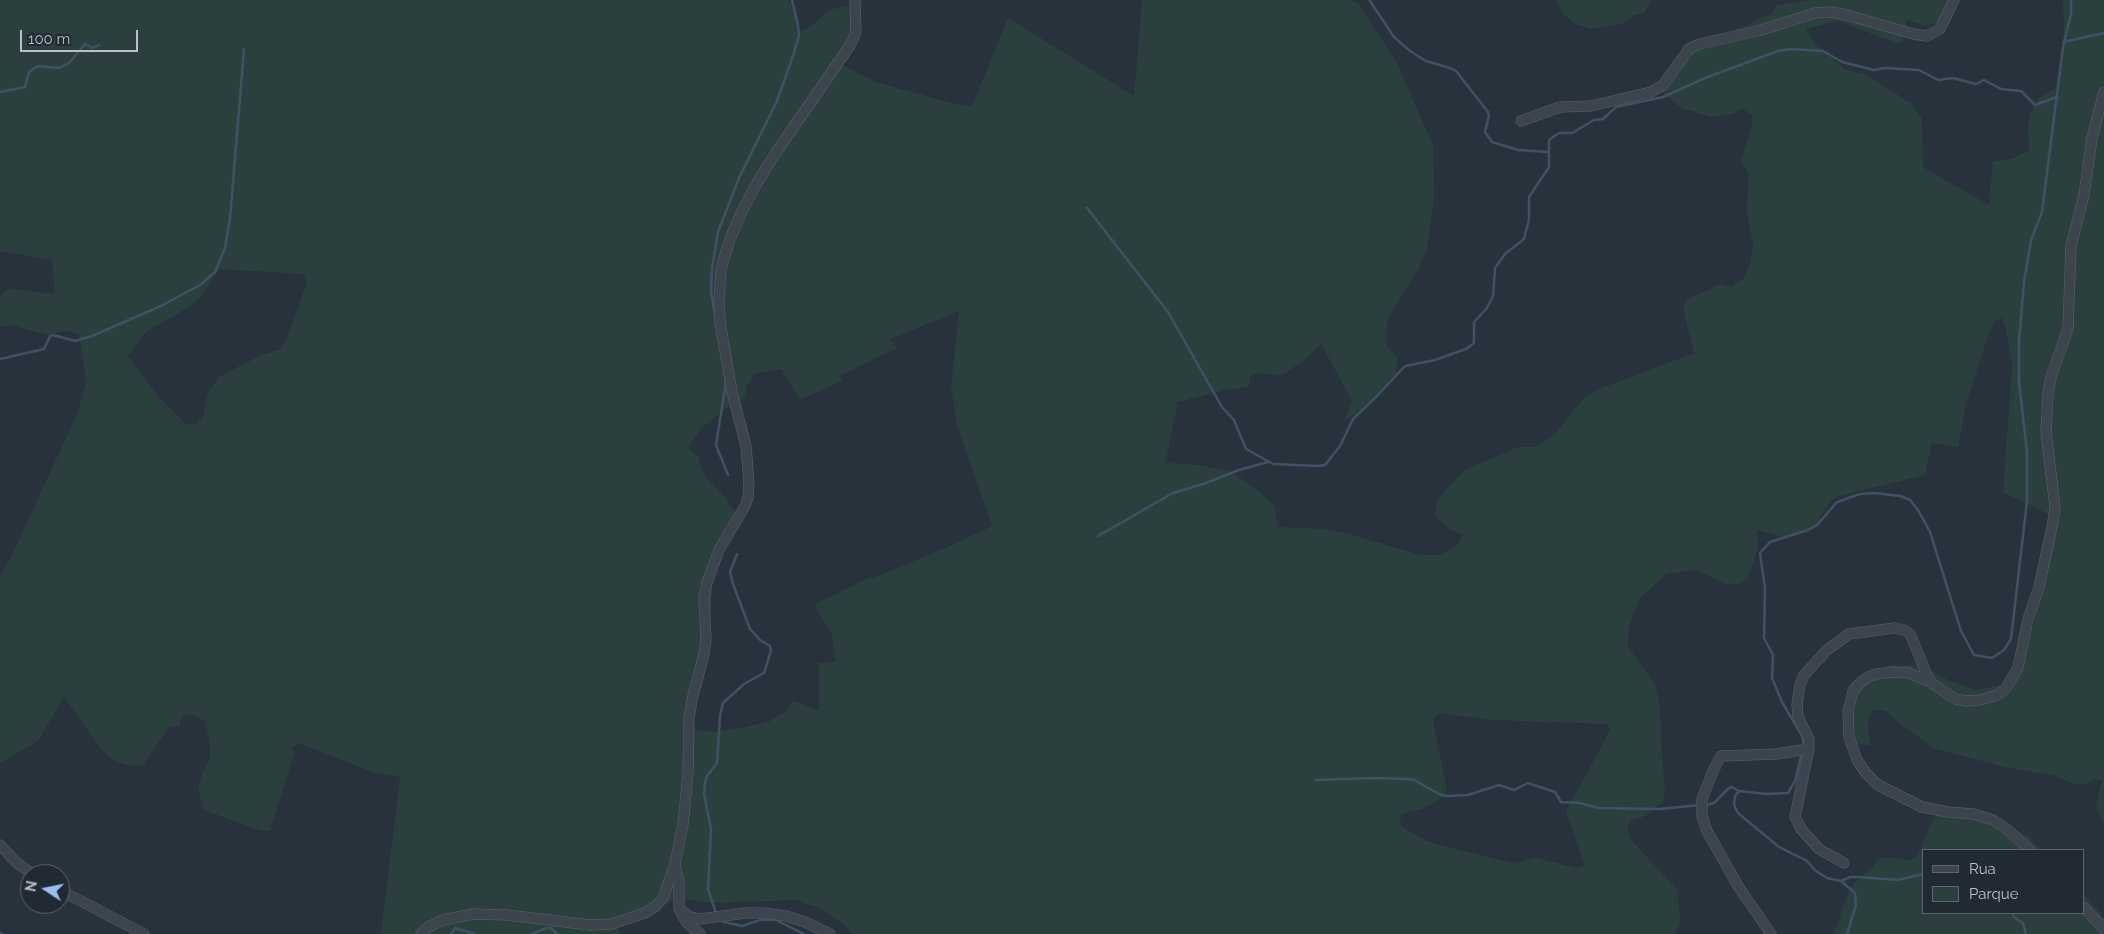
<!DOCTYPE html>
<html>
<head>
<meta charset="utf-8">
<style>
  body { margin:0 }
  #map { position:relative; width:2104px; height:934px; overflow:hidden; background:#28323d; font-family:Raleway,sans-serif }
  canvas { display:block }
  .legend { position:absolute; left:1922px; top:849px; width:162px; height:65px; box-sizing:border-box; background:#212933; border:1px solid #5d656f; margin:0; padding:6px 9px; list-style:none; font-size:15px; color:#b8bfc8 }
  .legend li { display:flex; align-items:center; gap:10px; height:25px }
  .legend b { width:25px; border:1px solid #5d656f }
  .north { position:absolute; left:20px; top:864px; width:50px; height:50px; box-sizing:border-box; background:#212933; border:1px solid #5d656f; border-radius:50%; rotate:281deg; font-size:14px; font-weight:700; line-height:20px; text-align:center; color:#b8bfc8 }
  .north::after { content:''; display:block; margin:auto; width:18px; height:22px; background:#99beed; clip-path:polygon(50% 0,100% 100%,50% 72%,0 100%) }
  .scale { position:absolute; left:20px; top:30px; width:118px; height:22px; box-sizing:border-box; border:2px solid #b8bfc8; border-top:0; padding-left:6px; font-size:15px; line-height:18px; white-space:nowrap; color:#b8bfc8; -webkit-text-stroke:4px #212933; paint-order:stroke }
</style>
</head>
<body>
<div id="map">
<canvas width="2104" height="934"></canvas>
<ul class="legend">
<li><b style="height:6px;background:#3c444d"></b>Rua</li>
<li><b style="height:14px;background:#2b3f3f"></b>Parque</li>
</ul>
<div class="north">N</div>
<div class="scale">100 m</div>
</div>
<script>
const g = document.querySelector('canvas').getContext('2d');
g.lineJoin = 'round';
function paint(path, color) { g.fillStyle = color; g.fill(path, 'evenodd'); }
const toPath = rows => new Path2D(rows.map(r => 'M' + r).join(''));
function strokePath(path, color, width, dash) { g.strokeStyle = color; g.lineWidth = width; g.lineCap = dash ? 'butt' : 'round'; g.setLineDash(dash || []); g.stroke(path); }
paint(toPath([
  [0,0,789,0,798,19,799,33,815,23,829,10,846,6,857,7,857,22,837,62,876,82,955,104,972,106,1008,18,1134,96,1142,0,1351,0,1359,4,1397,63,1433,145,1434,198,1427,249,1417,272,1389,316,1385,337,1388,347,1398,359,1396,373,1380,394,1343,423,1352,401,1321,344,1307,358,1281,376,1257,373,1250,377,1248,387,1226,390,1178,402,1165,463,1200,465,1230,471,1252,486,1275,506,1278,527,1322,529,1349,534,1420,555,1442,555,1458,544,1462,535,1447,528,1435,515,1437,501,1452,483,1465,470,1518,447,1536,447,1555,434,1583,399,1594,391,1694,353,1683,308,1686,300,1720,284,1732,287,1743,279,1750,264,1753,243,1747,213,1748,172,1741,161,1752,124,1752,115,1743,109,1732,114,1711,117,1681,108,1664,94,1661,86,1683,46,1745,26,1762,17,1771,15,1777,5,1797,2,1809,0,1955,0,1943,21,1924,26,1907,20,1905,35,1899,44,1838,21,1806,29,1814,43,1846,70,1864,74,1911,103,1922,119,1923,167,1989,205,1993,161,2012,159,2029,150,2028,125,2031,110,2039,98,2057,87,2064,32,2063,0,2104,0,2104,826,2096,806,2102,780,2095,779,2084,785,2074,784,2056,776,2009,768,1935,749,1903,726,1884,710,1874,710,1869,717,1868,729,1871,745,1856,744,1853,735,1851,719,1856,694,1874,672,1894,665,1922,666,1948,680,1976,690,2006,684,2024,664,2059,515,2048,514,2003,492,2012,366,2006,329,2002,317,1994,322,1988,336,1966,404,1958,447,1932,443,1925,475,1835,497,1825,509,1814,528,1783,537,1757,530,1758,549,1748,578,1738,584,1727,584,1695,570,1666,574,1639,599,1629,627,1628,647,1655,684,1660,706,1662,755,1665,792,1663,802,1645,816,1630,821,1627,828,1631,840,1677,889,1681,922,1675,934,852,934,844,925,822,909,797,900,715,903,685,899,671,901,641,918,616,926,621,934,381,934,400,777,375,773,298,743,292,750,295,751,270,831,261,831,204,810,198,789,203,771,210,759,210,743,205,721,196,716,186,714,181,718,180,727,170,726,143,765,130,766,116,762,101,749,64,697,38,741,0,763,0,574,9,561,77,414,86,383,80,337,73,332,63,331,47,335,11,325,0,327,0,298,6,290,12,289,55,294,52,260,0,251],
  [219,269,303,274,307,282,285,343,279,350,261,355,219,377,208,392,203,416,196,424,186,424,158,396,128,356,147,331,176,315,198,300],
  [959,311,951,387,957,425,992,526,943,549,873,578,872,576,817,603,815,606,832,635,835,662,819,663,819,710,793,701,786,711,770,721,742,728,714,732,687,729,710,633,713,569,737,515,727,500,706,477,701,468,699,457,688,448,701,429,721,412,745,397,747,385,756,373,781,369,800,400,842,381,840,376,897,348,890,339],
  [1440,713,1492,720,1607,724,1610,728,1606,738,1566,811,1585,866,1577,868,1533,857,1517,864,1440,845,1425,840,1401,826,1400,817,1407,812,1422,809,1437,801,1447,791,1433,722,1435,717],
  [1556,0,1652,0,1644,13,1634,16,1624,23,1591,29,1575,24,1563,14],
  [1940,807,1993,820,2028,836,2042,850,1923,850,1923,913,2083,913,2083,893,2104,918,2104,934,1834,934,1850,887,1872,868,1877,860,1884,857,1908,860,1914,858,1920,851,1928,830]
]), '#2b3f3f');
strokePath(toPath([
  [1370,1,1394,37,1410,51,1426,61,1450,68,1456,71,1488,112,1489,116,1485,132,1492,142,1518,150,1548,152],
  [2063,42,2104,33],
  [0,92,25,87,29,72,38,66,59,68,69,63,85,44,93,48,99,45],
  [1087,208,1168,312,1222,407,1234,420,1246,449,1273,464,1318,466,1325,465,1340,446,1353,419,1377,396,1405,366,1435,360,1466,349,1474,343,1474,322,1487,308,1493,296,1495,268,1505,254,1524,239,1529,219,1529,197,1549,167,1549,140,1559,133,1572,133,1594,120,1603,119,1616,107,1663,97,1705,78,1778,51,1790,49,1823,51,1842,62,1874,70,1885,68,1919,70,1938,80,1953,78,1976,84,1984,80,2001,89,2021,91,2035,105,2057,97],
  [715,315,711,292,712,268,718,232,739,178,777,101,792,59,799,36,798,25,792,0],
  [0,359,44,349,50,336,53,335,75,341,92,336,161,306,200,285,215,272,225,248,230,219,244,49],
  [726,382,716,445,728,475],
  [1098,536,1173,493,1206,483,1239,470,1268,462],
  [1804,745,1802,736,1782,702,1772,678,1773,655,1764,638,1765,588,1760,553,1770,542,1808,530,1817,525,1837,502,1860,494,1874,493,1900,496,1910,500,1918,510,1930,532,1961,631,1974,655,1992,658,2004,650,2011,639,2027,501,2027,452,2019,382,2019,342,2024,282,2031,240,2042,212,2063,47,2071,14,2071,0],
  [1316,780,1374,778,1408,779,1414,780,1441,795,1447,796,1468,795,1499,785,1514,790,1528,783,1555,792,1561,802,1580,803,1598,808,1659,809,1700,805],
  [1739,791,1767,794,1788,793,1795,781,1802,752],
  [1739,791,1735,796,1734,805,1738,813,1779,847,1807,861,1816,871,1827,878,1841,881,1855,893,1856,905,1847,934],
  [1706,805,1714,803,1729,788,1732,787,1739,791],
  [1841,881,1850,877,1859,877,1898,880,1923,874],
  [716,913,708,889,711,829,704,794,705,782,707,776,717,763,720,716,723,703,744,684,764,673,771,651,770,646,760,640,750,629,733,584,730,572,737,554],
  [2012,913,2015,918,2023,923,2026,934],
  [724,922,742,926,760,920,776,920,804,934],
  [0,933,2,934],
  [451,934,455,928,474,934],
  [531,934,547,928,551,928,557,934]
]), '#405164', 2.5);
const minor = toPath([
  [1521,121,1560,107,1591,106,1651,92,1663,85,1689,49,1699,44,1758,31,1815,13,1831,12,1847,15,1913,34,1927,36,1940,29,1954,0],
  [0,845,17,863,32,874],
  [2030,850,2008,830,1993,820,1974,814,1948,812,1922,807,1878,785,1866,773,1857,760,1849,737,1848,711,1853,691,1861,682,1868,677,1877,674,1891,672,1909,673,1930,682,1955,699,1966,701,1980,700,1997,695,2006,688,2018,668,2028,619,2039,587,2053,522,2055,507,2046,432,2048,394,2051,377,2068,329,2071,246,2084,195,2092,138,2104,92],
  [1844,863,1819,849,1801,829,1795,817,1809,749,1809,739,1798,717,1797,705,1800,685,1804,675,1827,650,1849,634,1895,628,1904,630,1910,634,1930,682],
  [675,865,679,882,679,909,690,917,700,919,746,913,764,913,786,916,805,922,830,934],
  [60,890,144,934],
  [2083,907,2104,929],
  [681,913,687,923,700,934],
  [421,934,428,927,443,920,473,914,507,915,590,925,612,924,645,913,656,906,663,898,675,864,683,824,688,773,689,719,692,700,704,654,706,640,704,598,707,583,719,550,745,506,748,497,749,483,746,446,732,392,720,322,719,301,721,268,730,239,742,211,757,183,777,151,851,44,856,32,855,0],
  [1771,934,1738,886,1707,831,1702,816,1702,799,1713,771,1721,756,1776,754,1809,749]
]);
strokePath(minor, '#5a626b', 11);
strokePath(minor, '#3c444d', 10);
</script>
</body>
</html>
